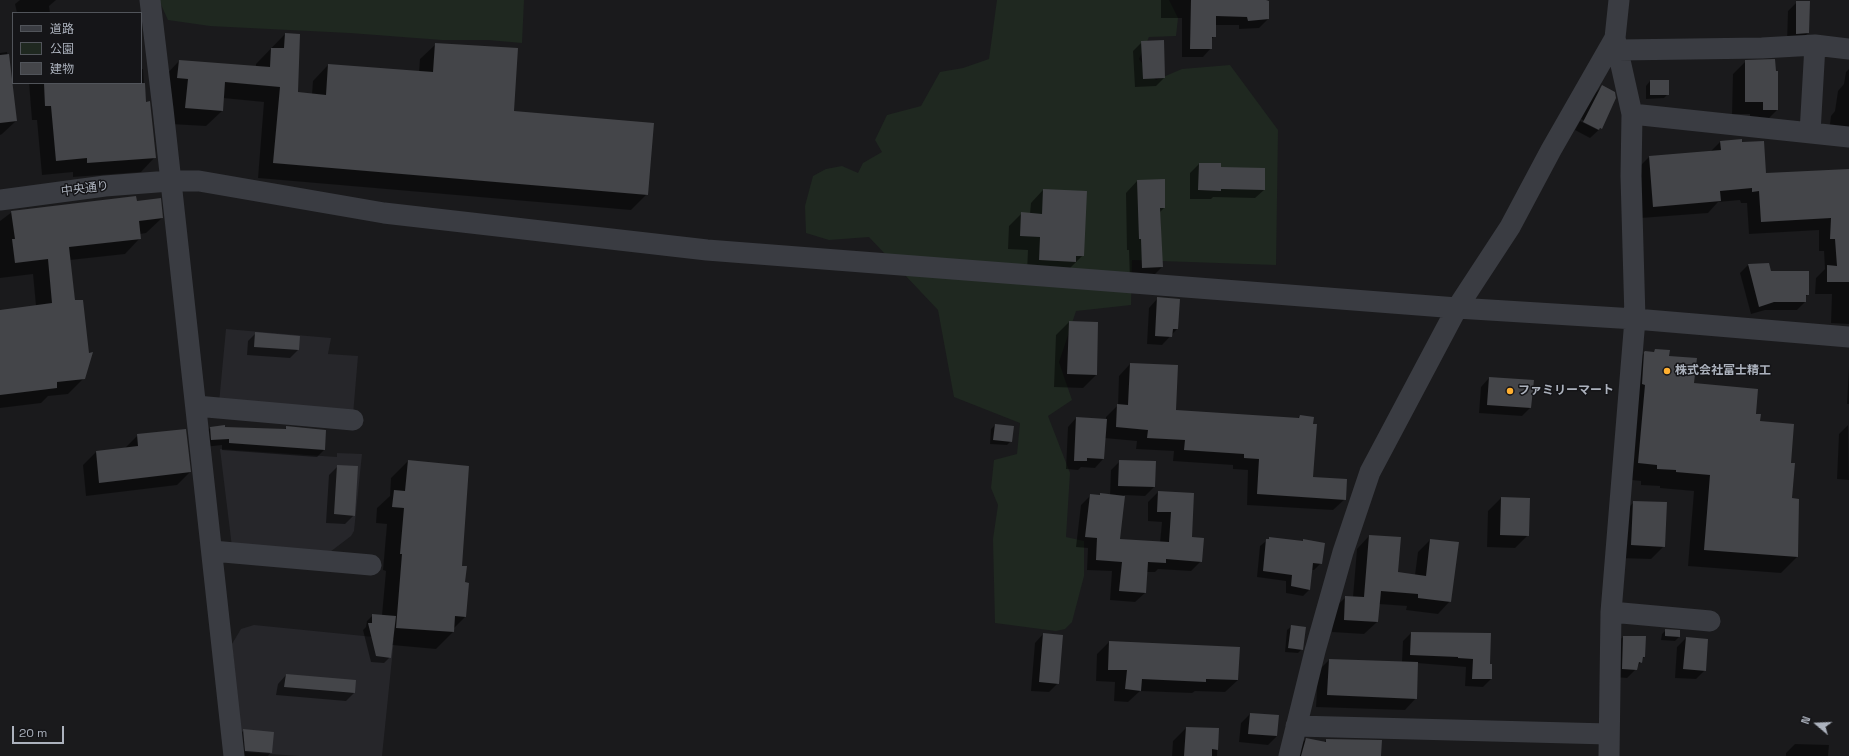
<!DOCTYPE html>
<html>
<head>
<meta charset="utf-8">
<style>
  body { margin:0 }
  #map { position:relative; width:1849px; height:756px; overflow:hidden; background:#1a1a1c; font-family:"Space Grotesk","Noto Sans JP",sans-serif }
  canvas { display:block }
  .legend { position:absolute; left:12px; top:12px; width:130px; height:72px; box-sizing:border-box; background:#151518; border:1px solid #51545a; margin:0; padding:5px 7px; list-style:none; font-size:12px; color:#acb2bd }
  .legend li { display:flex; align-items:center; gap:8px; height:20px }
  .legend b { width:20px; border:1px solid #51545a }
  .north { position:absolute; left:1797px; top:704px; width:40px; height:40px; -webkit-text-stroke:3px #151518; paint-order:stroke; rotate:289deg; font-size:11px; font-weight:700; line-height:16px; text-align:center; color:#acb2bd }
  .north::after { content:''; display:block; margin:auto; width:14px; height:18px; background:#acb2bd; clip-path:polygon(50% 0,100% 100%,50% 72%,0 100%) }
  .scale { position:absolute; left:12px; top:726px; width:52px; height:18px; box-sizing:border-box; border:2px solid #acb2bd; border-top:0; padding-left:5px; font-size:12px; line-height:14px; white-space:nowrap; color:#acb2bd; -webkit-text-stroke:3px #151518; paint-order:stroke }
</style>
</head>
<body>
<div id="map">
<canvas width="1849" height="756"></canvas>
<ul class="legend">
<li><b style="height:5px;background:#3a3c42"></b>道路</li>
<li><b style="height:11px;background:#1f2820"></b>公園</li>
<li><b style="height:11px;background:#444549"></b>建物</li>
</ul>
<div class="north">N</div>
<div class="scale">20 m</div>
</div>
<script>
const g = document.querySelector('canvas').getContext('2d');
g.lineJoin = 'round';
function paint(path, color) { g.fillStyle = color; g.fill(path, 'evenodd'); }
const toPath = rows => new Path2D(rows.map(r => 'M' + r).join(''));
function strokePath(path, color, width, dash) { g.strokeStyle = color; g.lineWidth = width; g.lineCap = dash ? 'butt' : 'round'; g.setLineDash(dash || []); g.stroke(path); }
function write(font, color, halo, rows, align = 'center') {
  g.font = font + ' "Space Grotesk","Noto Sans JP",sans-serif'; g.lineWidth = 3; g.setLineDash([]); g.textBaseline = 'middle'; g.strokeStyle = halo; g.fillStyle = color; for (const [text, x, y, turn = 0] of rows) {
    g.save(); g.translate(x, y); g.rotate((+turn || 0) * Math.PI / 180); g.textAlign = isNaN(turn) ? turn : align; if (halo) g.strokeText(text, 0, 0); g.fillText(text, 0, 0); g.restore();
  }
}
paint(toPath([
  [226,329,331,338,328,354,358,356,353,415,219,403],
  [220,449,337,457,337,453,362,454,354,531,351,536,330,552,232,547],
  [254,625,394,639,382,756,299,756,242,752,232,644,241,629]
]), '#26262a');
paint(toPath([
  [159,0,524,0,522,43,488,40,442,40,350,33,210,26,168,20],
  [997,0,1169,0,1178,18,1176,36,1149,37,1139,59,1156,80,1182,69,1230,65,1278,130,1276,265,1132,260,1131,305,1076,311,1059,362,1072,400,1048,416,1070,473,1066,537,1084,541,1084,576,1072,622,1065,629,1056,631,995,623,993,539,998,505,991,488,994,460,1017,454,1020,423,954,397,938,310,869,237,829,240,806,233,805,206,813,176,826,169,842,166,858,173,863,163,882,152,875,140,887,115,921,106,940,72,963,68,989,59]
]), '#1f2820');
paint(toPath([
  [20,0,56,0,49,6,50,13,17,13,15,4],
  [1161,0,1265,0,1268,19,1259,28,1239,29,1239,25,1215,25,1214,36,1211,40,1211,48,1203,57,1182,57,1182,18,1161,18],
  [1797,2,1808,33,1799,42,1787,42,1788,11],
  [285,34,297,93,312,94,313,81,328,65,419,72,420,59,436,44,513,112,647,194,631,210,258,178,264,102,223,98,222,111,206,126,170,124,172,94,162,93,164,77,179,61,256,67,256,64],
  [1142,42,1164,78,1156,86,1135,87,1133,51],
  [7,52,16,121,2,134,0,135,0,53],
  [1746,61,1777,110,1764,123,1750,123,1750,114,1732,114,1733,74],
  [141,69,143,69,145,103,155,157,141,172,73,177,73,172,42,175,37,120,32,120,29,83,141,83],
  [1849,69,1849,134,1829,131,1831,116,1835,111,1838,91,1844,84,1846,72],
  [1650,81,1668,94,1664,98,1646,99,1646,86],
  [1602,87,1601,128,1590,138,1575,130,1580,121,1598,130,1598,128,1581,119,1593,95],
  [1720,142,1741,144,1765,174,1849,182,1849,324,1831,323,1832,294,1815,294,1816,278,1825,269,1824,251,1819,251,1819,230,1749,234,1747,203,1741,203,1740,200,1718,202,1708,213,1641,218,1637,169,1649,157,1710,152],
  [1199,164,1264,190,1255,198,1213,197,1211,199,1190,199,1190,173],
  [1138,180,1164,208,1160,212,1162,267,1150,279,1130,280,1129,250,1127,250,1126,193],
  [1043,190,1083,255,1070,268,1027,272,1028,250,1008,249,1009,226,1021,214,1030,214,1031,203],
  [135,197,136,202,162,218,146,233,140,234,140,238,125,254,70,260,84,378,68,394,48,396,41,403,0,408,0,311,36,306,33,274,0,278,0,221,12,212],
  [1748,265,1770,272,1808,294,1805,297,1805,302,1797,310,1765,310,1751,314,1740,273],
  [1157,299,1177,329,1162,345,1147,344,1149,308],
  [1069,322,1096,375,1083,388,1054,387,1056,335],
  [256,333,298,350,290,358,247,355,248,341],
  [1655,350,1668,357,1693,384,1754,415,1790,464,1791,499,1798,500,1797,557,1781,573,1688,566,1694,491,1660,488,1660,486,1641,485,1641,481,1622,479,1629,368,1645,352,1653,353],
  [1130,364,1175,411,1297,419,1300,416,1312,478,1345,499,1333,510,1247,505,1248,470,1233,469,1233,465,1173,461,1174,451,1136,449,1137,441,1104,438,1103,459,1095,468,1081,467,1078,470,1066,469,1068,427,1076,418,1106,420,1106,417,1118,405,1119,376],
  [1849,367,1849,404,1847,404],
  [1489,378,1530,408,1522,416,1479,413,1481,387],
  [995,425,1011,441,1007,445,990,444,991,429],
  [1848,425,1849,480,1837,479,1839,434],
  [287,427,324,450,317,457,222,450,222,445,204,447,203,435,210,428,284,430],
  [138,435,190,472,177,485,86,496,83,465,96,452,124,449],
  [408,461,461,567,464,583,465,617,454,628,453,632,436,649,392,645,390,657,384,663,371,662,363,630,366,627,367,621,373,615,382,615,386,571,383,570,387,524,376,523,377,508,390,496,391,478],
  [1120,461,1154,487,1145,496,1124,495,1119,540,1160,543,1162,522,1148,521,1148,502,1158,492,1191,538,1201,561,1191,571,1158,569,1155,572,1146,572,1145,593,1135,602,1110,600,1112,571,1087,570,1088,548,1076,547,1081,505,1091,495,1110,495,1111,470],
  [338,466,354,515,345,524,326,523,329,475],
  [1501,498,1528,535,1515,548,1487,547,1488,511],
  [1634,502,1664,546,1651,559,1618,558,1621,515],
  [1369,536,1397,573,1415,575,1418,552,1430,540,1450,601,1438,614,1406,610,1407,606,1379,604,1377,622,1364,634,1332,632,1333,609,1346,597,1353,597,1357,549],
  [1270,538,1302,542,1304,540,1321,563,1314,570,1311,570,1309,590,1303,596,1286,593,1286,581,1257,577,1260,546],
  [1292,626,1302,649,1298,653,1285,652,1287,630],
  [1666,630,1679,631,1679,637,1675,641,1661,640,1662,634],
  [1411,633,1489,665,1491,679,1483,687,1465,686,1466,667,1417,663,1416,698,1405,710,1316,707,1318,671,1329,660,1402,662,1403,641],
  [1043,634,1058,683,1049,692,1031,691,1035,643],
  [1623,637,1645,637,1644,657,1636,669,1627,678,1614,677,1614,645],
  [1686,638,1705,670,1696,679,1675,678,1677,647],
  [1109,642,1238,680,1225,692,1195,691,1192,693,1140,691,1128,702,1114,701,1115,682,1096,681,1097,654],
  [286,675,354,693,346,701,276,695,278,684],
  [1250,714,1277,736,1268,745,1239,742,1241,723],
  [1186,728,1218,729,1217,756,1172,756,1173,741],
  [244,730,271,752,268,756,237,756,235,739],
  [1306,739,1324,743,1326,740,1380,756,1289,756],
  [1795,744,1829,745,1828,756,1786,756,1786,753]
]), '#0007');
paint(toPath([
  [1191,0,1266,0,1269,1,1269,19,1248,21,1247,17,1216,16,1216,37,1212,37,1212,49,1190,49],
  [1796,1,1810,1,1809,33,1796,34],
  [285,33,300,34,298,92,326,95,328,64,433,72,435,43,518,48,514,111,654,123,648,195,273,163,280,87,225,82,223,111,185,108,188,79,177,78,179,60,270,67,271,48,284,48],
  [1164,40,1165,78,1143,79,1141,41],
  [9,54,17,121,0,123,0,55],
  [1775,59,1776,71,1778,71,1778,110,1763,110,1763,102,1745,102,1745,60],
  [1650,80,1669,80,1669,95,1650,95],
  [44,83,145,83,146,102,150,101,156,158,87,163,87,158,56,161,51,106,45,106],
  [1602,85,1615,92,1616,98,1602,129,1600,128,1599,130,1583,122],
  [1742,139,1742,142,1764,141,1766,173,1849,169,1849,282,1827,282,1827,265,1837,266,1835,239,1830,239,1831,218,1761,222,1759,191,1752,192,1752,188,1720,191,1721,201,1653,207,1649,156,1721,150,1720,141],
  [1199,163,1221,163,1221,167,1265,168,1265,190,1221,189,1221,191,1198,190],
  [1165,179,1165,208,1160,208,1163,267,1142,268,1141,239,1139,239,1137,180],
  [1043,189,1087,191,1084,256,1076,256,1076,262,1039,260,1040,237,1020,236,1021,212,1042,214],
  [136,196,137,201,161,198,163,218,139,221,141,239,69,247,75,300,83,300,89,353,93,352,85,379,57,382,57,388,0,395,0,310,52,303,48,259,15,263,12,239,15,239,11,211],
  [1769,263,1771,271,1809,271,1809,295,1806,295,1806,302,1774,302,1759,307,1748,264],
  [1157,297,1180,299,1178,329,1173,329,1172,337,1155,336],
  [1069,321,1098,322,1097,375,1067,374],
  [255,332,300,336,299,350,254,347],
  [1655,349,1670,350,1669,356,1697,358,1694,383,1758,389,1756,414,1761,414,1760,421,1794,424,1791,463,1795,463,1792,498,1799,499,1798,557,1704,550,1710,475,1676,472,1676,470,1657,469,1657,465,1638,463,1645,385,1642,384,1644,352,1645,351,1654,352],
  [1130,363,1178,365,1176,410,1299,418,1300,415,1314,417,1313,424,1317,424,1313,477,1347,479,1346,500,1257,494,1259,459,1244,458,1244,454,1184,450,1185,440,1147,438,1148,430,1116,427,1117,404,1128,405],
  [1489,377,1534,380,1531,408,1487,405],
  [1076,417,1107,419,1104,459,1087,458,1087,461,1074,461],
  [995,424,1014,426,1012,442,993,440],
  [225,425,225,427,286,429,286,426,326,430,325,450,229,443,229,439,211,440,210,427],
  [186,429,191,472,99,483,96,451,138,446,137,434],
  [408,460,469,466,462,566,467,566,465,582,469,583,466,617,455,616,454,632,396,628,402,554,400,554,404,508,392,507,394,490,405,491],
  [1119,460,1156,461,1155,487,1118,486],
  [337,465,358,466,355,516,334,514],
  [1158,491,1194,493,1192,537,1204,538,1202,562,1166,559,1166,563,1148,562,1146,593,1119,591,1122,562,1096,560,1097,538,1085,537,1090,494,1100,495,1100,493,1125,496,1120,539,1169,542,1171,512,1157,512],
  [1501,497,1530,498,1529,536,1500,535],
  [1633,501,1667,502,1665,547,1631,545],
  [1369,535,1401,537,1398,572,1426,576,1430,539,1459,542,1451,602,1418,598,1418,594,1381,591,1378,622,1344,620,1345,596,1364,597],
  [1269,537,1303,541,1303,539,1325,543,1322,564,1313,563,1310,590,1291,586,1292,575,1263,571,1266,539,1269,539],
  [372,614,396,616,391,658,376,656,368,623,372,623],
  [1291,625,1306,627,1303,650,1288,648],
  [1665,629,1680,630,1680,637,1665,636],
  [1411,632,1491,633,1490,664,1492,664,1492,679,1472,679,1473,659,1458,658,1458,657,1410,655],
  [1043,633,1063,635,1059,684,1039,682],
  [1623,636,1646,636,1645,657,1643,657,1642,663,1639,662,1637,670,1622,669],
  [1686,637,1708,639,1706,671,1683,669],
  [1109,641,1240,647,1238,680,1206,679,1206,682,1142,679,1141,691,1125,689,1127,670,1108,670],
  [1329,659,1418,662,1417,699,1327,695],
  [286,674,356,680,355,693,284,687],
  [1250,713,1279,715,1277,736,1248,734],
  [1186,727,1219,728,1218,750,1212,749,1212,756,1184,756],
  [243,729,274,732,272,753,245,751],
  [1306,738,1326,742,1326,739,1382,740,1381,756,1301,756]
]), '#444549');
strokePath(toPath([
  [150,0,163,109,234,756],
  [1618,50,1762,48,1815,45,1849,49],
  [1632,114,1849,137],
  [1810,133,1815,45],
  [0,200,105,186,170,181,199,181,384,213,707,250,1457,308,1510,227,1551,150,1615,38],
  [196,406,353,420],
  [212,551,371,565],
  [1611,612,1710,621],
  [1296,726,1609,734],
  [1289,756,1315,651,1343,552,1370,472,1457,308,1635,319,1849,337],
  [1609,756,1611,612,1635,319,1631,176,1632,114,1615,38,1619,0]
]), '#3a3c42', 21);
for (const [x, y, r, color] of [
  [1667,371,4,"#ffaf30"],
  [1510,391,4,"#ffaf30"]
]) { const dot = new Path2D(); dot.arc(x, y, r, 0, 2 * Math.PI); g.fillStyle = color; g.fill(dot); strokePath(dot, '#151518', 1.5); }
write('12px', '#acb2bd', '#151518', [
  ["中央通り",85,189,-7]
]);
write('bold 12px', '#acb2bd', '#151518', [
  ["株式会社富士精工",1675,371],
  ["ファミリーマート",1518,391]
], 'left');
</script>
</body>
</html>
